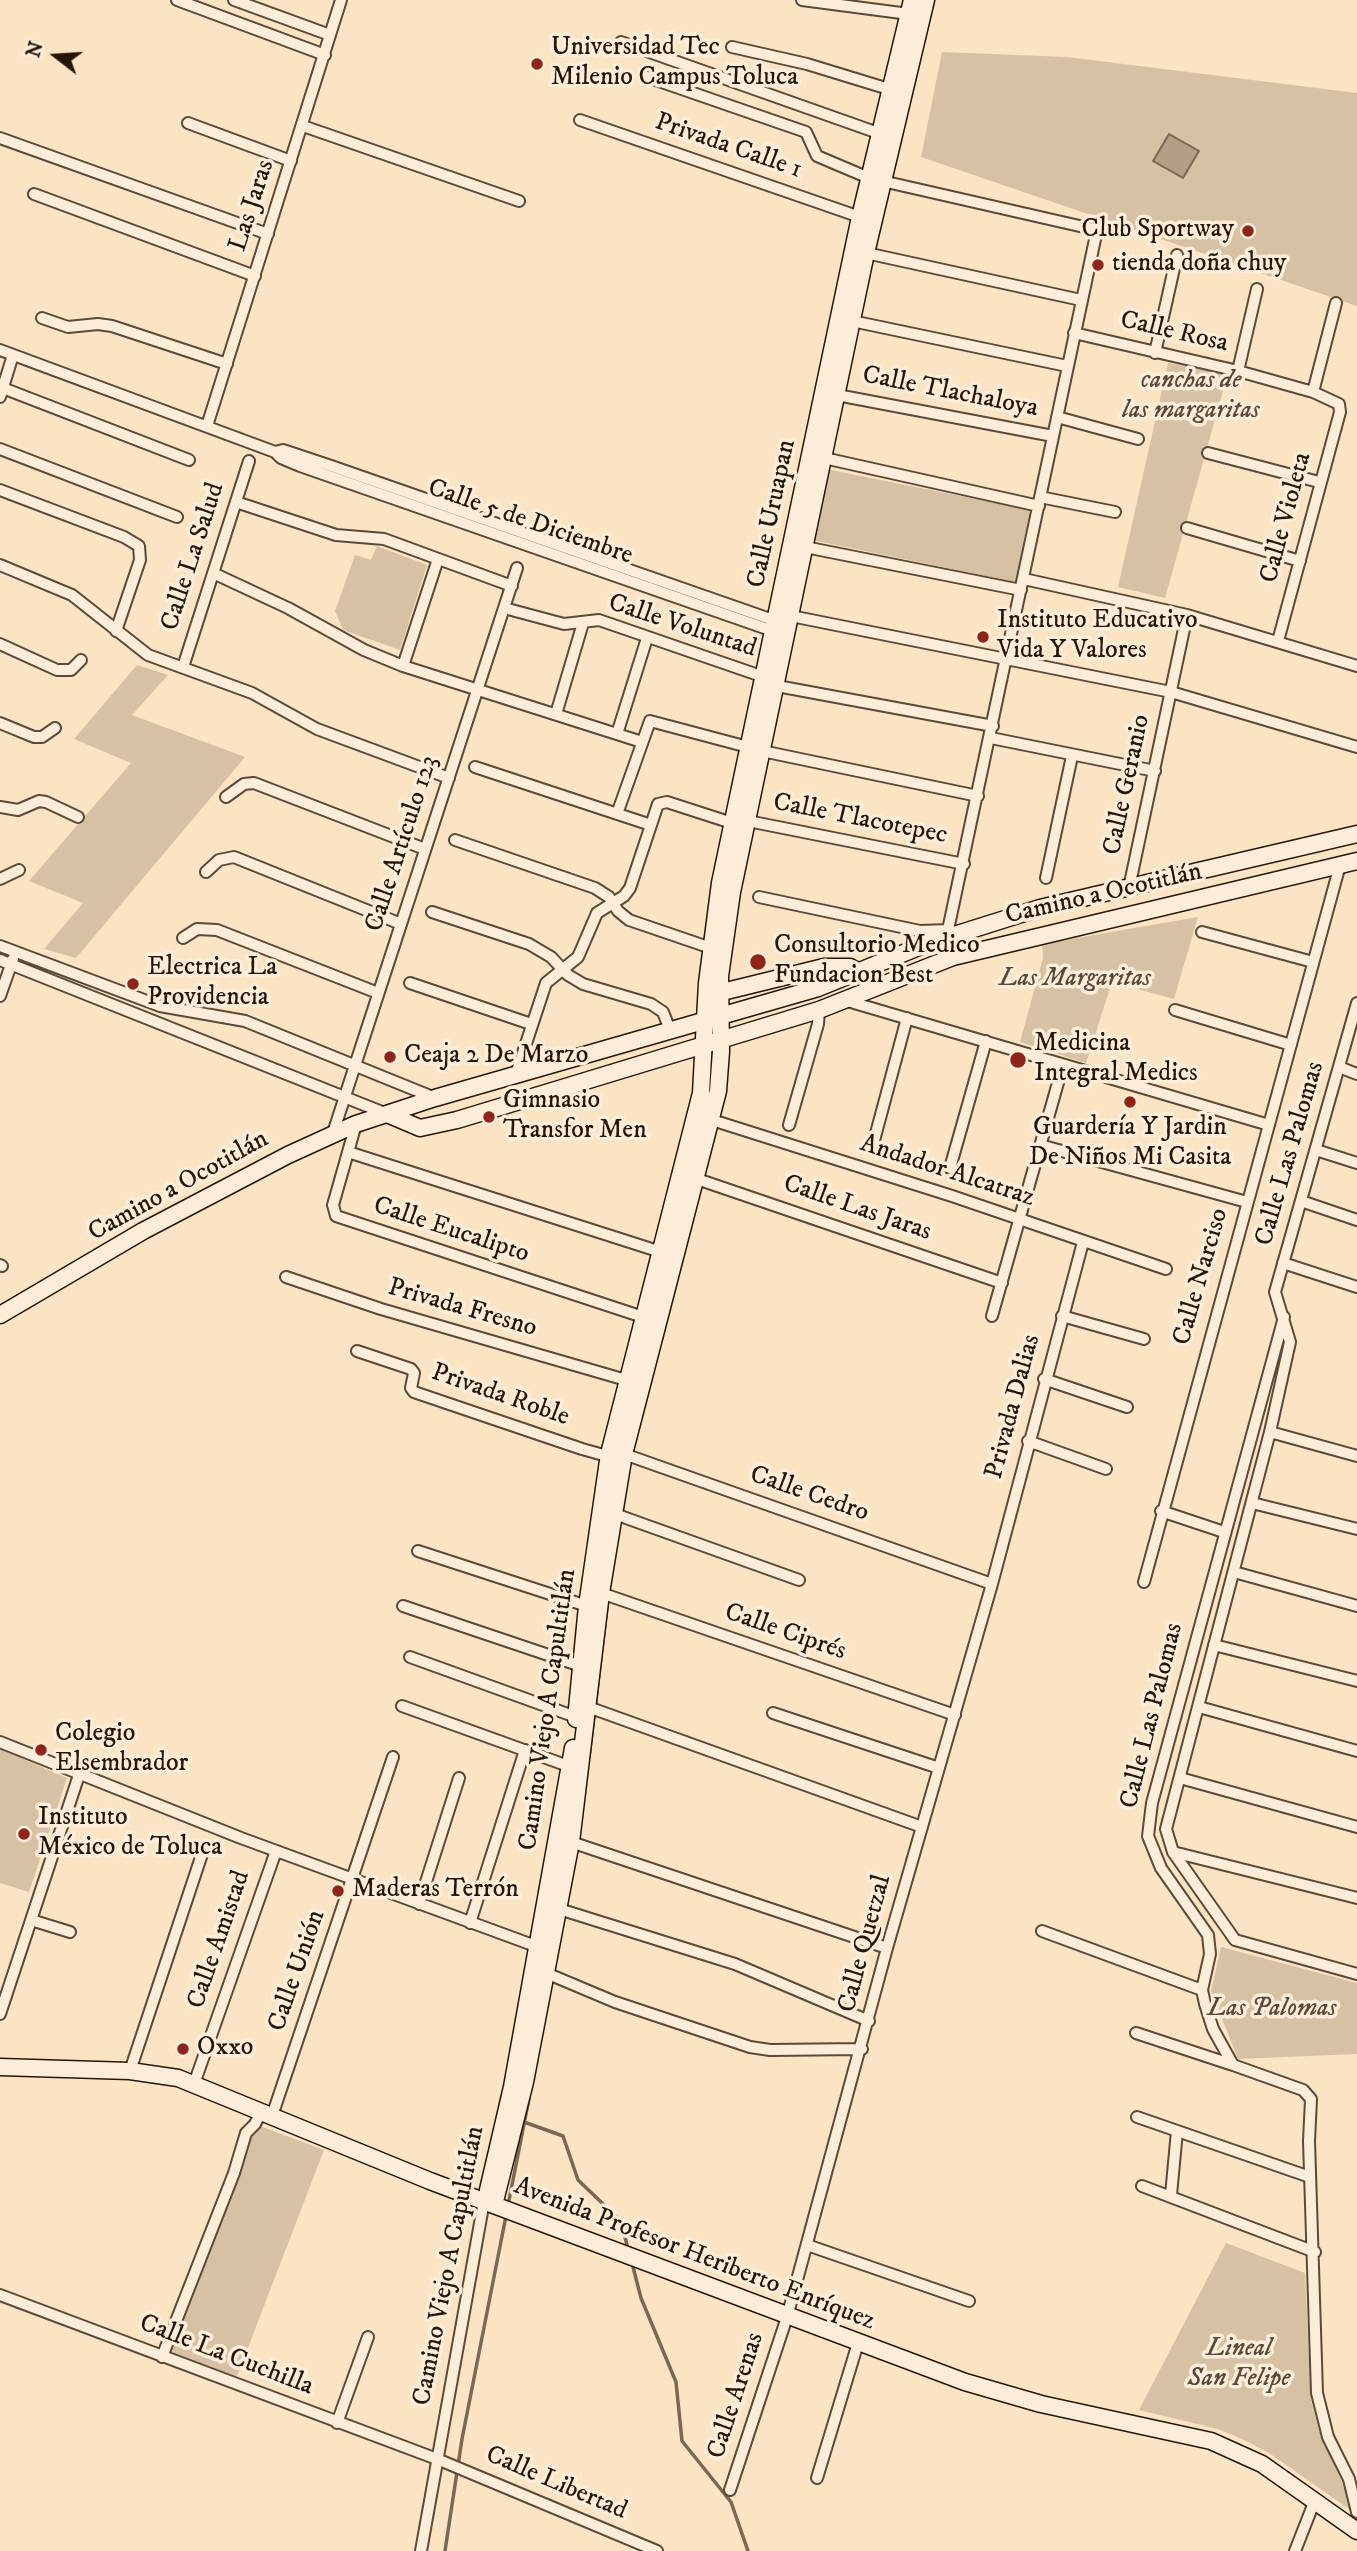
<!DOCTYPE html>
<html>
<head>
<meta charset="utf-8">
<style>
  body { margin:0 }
  #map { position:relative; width:1357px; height:2551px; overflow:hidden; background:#fae4c4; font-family:"IM FELL DW Pica",serif }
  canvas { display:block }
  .north { position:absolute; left:21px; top:21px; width:70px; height:70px; -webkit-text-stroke:5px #fcedd9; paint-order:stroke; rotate:287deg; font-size:19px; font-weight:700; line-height:28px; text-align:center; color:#261608 }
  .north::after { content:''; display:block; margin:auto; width:24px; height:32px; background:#261608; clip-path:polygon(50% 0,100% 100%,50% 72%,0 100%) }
</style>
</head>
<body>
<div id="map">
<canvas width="1357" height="2551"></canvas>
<div class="north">N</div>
</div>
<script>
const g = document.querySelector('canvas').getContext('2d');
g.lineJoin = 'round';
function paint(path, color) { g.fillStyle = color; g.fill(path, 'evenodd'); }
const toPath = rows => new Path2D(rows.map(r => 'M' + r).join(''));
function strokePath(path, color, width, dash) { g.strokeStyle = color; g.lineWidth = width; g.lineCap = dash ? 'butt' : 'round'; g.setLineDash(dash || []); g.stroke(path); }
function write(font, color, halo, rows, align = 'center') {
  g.font = font + ' "IM FELL DW Pica",serif'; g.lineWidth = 7; g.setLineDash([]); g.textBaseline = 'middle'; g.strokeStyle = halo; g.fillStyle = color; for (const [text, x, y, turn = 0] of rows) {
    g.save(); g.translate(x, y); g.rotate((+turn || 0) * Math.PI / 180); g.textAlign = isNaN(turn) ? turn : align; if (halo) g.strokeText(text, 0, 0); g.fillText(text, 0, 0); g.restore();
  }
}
paint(toPath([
  [942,52,1067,57,1357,93,1357,306,921,157],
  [1168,363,1228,373,1165,598,1118,587],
  [826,469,1030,510,1015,582,812,540],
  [377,546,427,565,400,650,343,630,335,611,355,555,371,560],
  [137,665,168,675,132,715,245,757,76,958,44,949,83,903,29,881,131,763,74,739],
  [1198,917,1174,999,1112,982,1086,1063,1020,1042,1043,958,1042,944],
  [0,1749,67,1778,29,1892,0,1883],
  [1221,1947,1357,1983,1357,2054,1238,2059,1211,1991],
  [257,2125,324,2150,237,2376,168,2351],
  [1226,2243,1305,2273,1311,2400,1319,2431,1345,2489,1349,2509,1269,2453,1242,2439,1218,2429,1139,2410]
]), '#d6c1a4');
const water = toPath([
  [1169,134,1199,151,1183,178,1153,161,1169,134]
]);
paint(water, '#b29e84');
strokePath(water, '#7a6852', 2);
strokePath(toPath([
  [589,1757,608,1598],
  [524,2122,563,2136,578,2180,621,2221,628,2249],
  [508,2205,529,2099],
  [632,2263,641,2298,676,2382,682,2441,731,2502,748,2551],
  [445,2551,462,2439,506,2216]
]), '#7a6852', 3.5);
const street = toPath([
  [177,0,325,55],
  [234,0,330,35],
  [802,0,909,14],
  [621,42,881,134],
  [732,47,807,64,892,90],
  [647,77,806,132,817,156,869,178,1097,230,948,930,953,957],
  [580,120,860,217],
  [188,123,291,161],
  [303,126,519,201],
  [0,138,268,234],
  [34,194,255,276],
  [866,253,1081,300],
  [42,318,68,327,98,324,112,326,227,364],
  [852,321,1067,366],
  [1074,333,1238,371,1313,392,1339,404,1340,412,1278,641],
  [0,350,275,452,283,450,331,466,776,621],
  [1155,353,1177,255],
  [1238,371,1257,289],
  [0,387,189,460],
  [1313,392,1336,303],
  [837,395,1053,436],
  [0,397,13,355],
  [1057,417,1138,439],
  [207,426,341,0],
  [0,449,177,517],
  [275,452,281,458,300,466,773,631],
  [1208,453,1319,482],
  [824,458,1039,506],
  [0,490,124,537,139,546,140,560,116,631],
  [1040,497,1115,512],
  [236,502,336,535,384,539,512,586],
  [1187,528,1300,561],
  [805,547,1021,590],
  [0,565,72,595,148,655,252,693,317,729,449,778],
  [213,573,288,608,364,650,403,666,642,742],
  [1024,579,1187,615,1357,666],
  [504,608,564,624,599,620,764,677],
  [791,616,1171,692,1357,747],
  [0,644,57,670,71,670,81,660],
  [403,666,438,559],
  [183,667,249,461],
  [777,686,993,726],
  [556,714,583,623],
  [0,723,34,737,42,737,55,728],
  [617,734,647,638],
  [991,738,1155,771],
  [762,751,978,796],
  [475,767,651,825],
  [226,797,244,784,254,783,425,849],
  [0,807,18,810,39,801,46,802,78,817],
  [617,814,650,721,748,747],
  [748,821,964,864],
  [455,840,595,888,609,897,618,911,629,920,711,948],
  [206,872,219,860,234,857,401,924],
  [1046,878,1072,756],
  [0,879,19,870],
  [1129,888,1187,615],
  [759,897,920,931,948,930],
  [432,912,529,944,551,957,568,975,583,984,651,1004,663,1012,670,1030],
  [1202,932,1313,962],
  [183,938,197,929,217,930,378,993],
  [0,946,160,1006,245,1021,435,1098],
  [0,960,387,1114],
  [410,983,531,1024],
  [0,996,13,959],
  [844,1000,1269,1125],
  [1357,1003,1275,1292,1290,1342,1270,1432,1166,1829,1173,1852,1235,1940,1357,1974],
  [1175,1010,1291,1045],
  [1339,1067,1357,1074],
  [516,1074,546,983,578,957,597,913,624,896,630,888,658,804,667,802,732,823],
  [712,1120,952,1196,1166,1269],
  [356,1124,333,1205,336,1216,643,1317],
  [789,1125,818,1024,819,1010],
  [333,1133,517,568],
  [1040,1145,1247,1202],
  [872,1148,907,1018],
  [1316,1150,1357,1163],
  [348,1152,661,1252],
  [950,1168,986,1041],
  [697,1179,1002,1283],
  [1301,1201,1357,1220],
  [1283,1263,1357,1287],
  [0,1265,2,1266],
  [286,1277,381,1309,626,1380],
  [992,1316,1063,1065],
  [1062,1316,1144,1339],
  [1284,1317,1152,1803,1148,1836,1161,1868,1208,1935,1210,1954,1202,1990,1205,2004,1213,2029,1233,2065,1303,2090,1311,2099,1309,2141,1317,2393,1328,2437,1349,2479,1357,2512],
  [357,1351,411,1369,414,1373,411,1388,414,1392,582,1449,600,1454,624,1454,992,1584],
  [1044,1379,1127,1407],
  [1270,1432,1357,1456],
  [1028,1441,1106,1469],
  [1252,1503,1357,1529],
  [1161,1511,1224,1532],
  [612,1513,799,1580],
  [418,1551,587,1606],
  [1234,1572,1357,1606],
  [1144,1582,1340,865],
  [601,1593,955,1715],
  [403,1606,581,1666],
  [1214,1645,1357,1681],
  [410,1657,576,1717],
  [402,1706,571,1767],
  [588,1707,922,1827],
  [1199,1707,1357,1751],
  [773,1713,939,1768],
  [0,1742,241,1838,541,1948],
  [1180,1778,1357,1827],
  [571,1842,887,1948],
  [1173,1852,1357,1898],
  [419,1904,459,1778],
  [559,1909,735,1964,869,2021],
  [31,1920,70,1932],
  [470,1923,525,1750],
  [1042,1931,1202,1990],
  [546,1973,615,2002,750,2047,770,2050,862,2049],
  [0,2014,79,1775],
  [1136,2033,1233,2065],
  [130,2071,203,1851],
  [194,2084,276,1851],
  [272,2116,393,1757],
  [1137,2117,1310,2177],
  [1142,2186,1315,2252],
  [1171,2195,1177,2131],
  [807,2245,969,2301],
  [0,2295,437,2459,657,2551],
  [162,2357,234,2173,246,2133,255,2124,261,2112],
  [337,2423,368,2337],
  [817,2478,858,2343],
  [730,2490,787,2317,887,1948,992,1584,1083,1242],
  [421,2551,484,2201],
  [1295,2551,1315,2500]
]);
const secondary = toPath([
  [710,995,824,967,850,967,860,973],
  [387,1114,420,1128,457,1120,819,1010,953,957,1357,861],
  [0,1315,143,1231,288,1155,356,1124,435,1098,818,988,926,944,1040,908,1357,834],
  [576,1719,587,1606,609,1454,701,1093,707,983,720,883,860,217,912,0],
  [0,2067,130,2071,178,2078,430,2181,965,2382,1041,2404,1211,2441,1262,2464,1357,2531],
  [488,2190,512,2087,573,1748],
  [494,2205,525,2082,571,1842,601,1593,624,1454,718,1091,721,1051,720,976,732,892,866,253,926,0]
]);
strokePath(street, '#5b4a37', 14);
strokePath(secondary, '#261608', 19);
strokePath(street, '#fcedd9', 10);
strokePath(secondary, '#fcedd9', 16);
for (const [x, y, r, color] of [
  [537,64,7,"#8f2418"],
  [1248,231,7,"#8f2418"],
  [1098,265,7,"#8f2418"],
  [983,637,7,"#8f2418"],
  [758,962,9,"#8f2418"],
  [133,984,7,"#8f2418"],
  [390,1057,7,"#8f2418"],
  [1018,1060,9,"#8f2418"],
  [1130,1102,7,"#8f2418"],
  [489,1117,7,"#8f2418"],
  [41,1750,7,"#8f2418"],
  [24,1834,7,"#8f2418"],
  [338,1891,7,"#8f2418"],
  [183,2049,7,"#8f2418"]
]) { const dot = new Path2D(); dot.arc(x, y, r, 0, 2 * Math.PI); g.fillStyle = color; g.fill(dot); strokePath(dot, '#fcedd9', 2.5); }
write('26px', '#261608', '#fcedd9', [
  ["Universidad Tec",551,49],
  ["Milenio Campus Toluca",551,79],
  ["Club Sportway",1234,231,"right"],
  ["tienda doña chuy",1112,265],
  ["Instituto Educativo",997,622],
  ["Vida Y Valores",997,652],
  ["Consultorio Medico",774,947],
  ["Fundacion Best",774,977],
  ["Electrica La",147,969],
  ["Providencia",147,999],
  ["Medicina",1034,1045],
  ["Integral Medics",1034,1075],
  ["Ceaja 2 De Marzo",404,1057],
  ["Gimnasio",503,1102],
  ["Transfor Men",503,1132],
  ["Guardería Y Jardin",1130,1129,"center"],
  ["De Niños Mi Casita",1130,1159,"center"],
  ["Colegio",55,1735],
  ["Elsembrador",55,1765],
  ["Instituto",38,1819],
  ["México de Toluca",38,1849],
  ["Maderas Terrón",352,1891],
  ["Oxxo",197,2049]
], 'left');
write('26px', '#261608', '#fcedd9', [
  ["Privada Calle 1",728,147,19],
  ["Las Jaras",253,206,-72],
  ["Calle Rosa",1174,333,13],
  ["Calle Tlachaloya",950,393,11],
  ["Calle Uruapan",773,514,-78],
  ["Calle Violeta",1287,518,-75],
  ["Calle 5 de Diciembre",530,523,19],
  ["Calle La Salud",194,557,-72],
  ["Calle Voluntad",682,627,18],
  ["Calle Geranio",1128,785,-78],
  ["Calle Tlacotepec",860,820,11],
  ["Calle Artículo 123",403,844,-72],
  ["Camino a Ocotitlán",1104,895,-13],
  ["Calle Las Palomas",1291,1154,-74],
  ["Andador Alcatraz",947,1172,18],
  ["Camino a Ocotitlán",179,1187,-29],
  ["Calle Las Jaras",857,1209,19],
  ["Calle Eucalipto",451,1231,18],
  ["Calle Narciso",1202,1277,-74],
  ["Privada Fresno",462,1309,16],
  ["Privada Roble",500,1396,19],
  ["Privada Dalias",1014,1407,-75],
  ["Calle Cedro",809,1495,19],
  ["Calle Ciprés",785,1633,19],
  ["Camino Viejo A Capultitlán",549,1710,-82],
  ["Calle Las Palomas",1153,1716,-76],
  ["Calle Amistad",220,1940,-71],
  ["Calle Quetzal",866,1944,-75],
  ["Calle Unión",298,1971,-71],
  ["Avenida Profesor Heriberto Enríquez",694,2255,21],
  ["Camino Viejo A Capultitlán",450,2266,-79],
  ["Calle La Cuchilla",226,2356,21],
  ["Calle Arenas",737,2396,-72],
  ["Calle Libertad",556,2484,23]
]);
write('italic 26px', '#5b4937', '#fcedd9', [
  ["canchas de",1191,382],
  ["las margaritas",1191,412],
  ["Las Margaritas",1075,980],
  ["Las Palomas",1272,2010],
  ["Lineal",1239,2350],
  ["San Felipe",1239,2380]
]);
</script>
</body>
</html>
